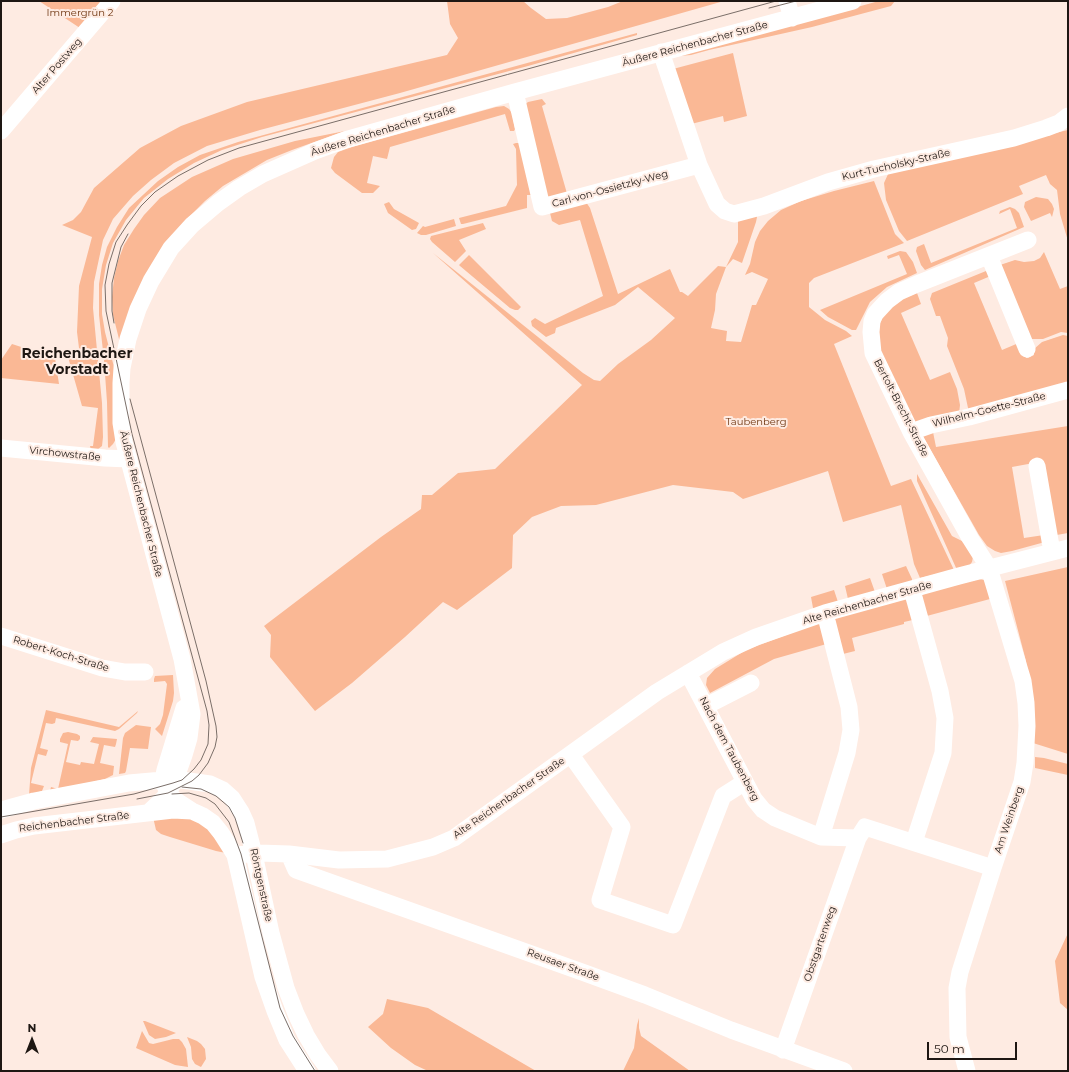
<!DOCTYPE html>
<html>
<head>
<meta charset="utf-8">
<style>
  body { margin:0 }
  #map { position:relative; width:1069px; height:1072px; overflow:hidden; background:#feebe2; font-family:Montserrat,sans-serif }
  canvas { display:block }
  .frame { position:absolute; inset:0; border:2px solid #1e1713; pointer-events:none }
  .north { position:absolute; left:12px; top:1020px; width:40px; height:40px; -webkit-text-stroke:3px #feebe2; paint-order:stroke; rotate:0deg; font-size:11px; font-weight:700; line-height:16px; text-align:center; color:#1e1713 }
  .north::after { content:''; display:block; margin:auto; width:14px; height:18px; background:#1e1713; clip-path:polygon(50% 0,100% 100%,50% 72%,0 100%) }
  .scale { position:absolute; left:927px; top:1042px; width:90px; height:18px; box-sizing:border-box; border:2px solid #1e1713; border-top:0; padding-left:5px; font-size:12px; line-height:14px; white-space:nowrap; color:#1e1713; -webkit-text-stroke:3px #feebe2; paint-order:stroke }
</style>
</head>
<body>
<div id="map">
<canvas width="1069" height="1072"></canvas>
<div class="frame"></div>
<div class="north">N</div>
<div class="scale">50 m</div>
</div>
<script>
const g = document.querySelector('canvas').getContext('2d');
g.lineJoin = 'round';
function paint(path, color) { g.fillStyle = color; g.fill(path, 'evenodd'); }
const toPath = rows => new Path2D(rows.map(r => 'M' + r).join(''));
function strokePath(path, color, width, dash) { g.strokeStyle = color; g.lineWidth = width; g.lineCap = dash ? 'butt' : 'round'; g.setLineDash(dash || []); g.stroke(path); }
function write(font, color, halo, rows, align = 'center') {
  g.font = font + ' Montserrat,sans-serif'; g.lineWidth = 4; g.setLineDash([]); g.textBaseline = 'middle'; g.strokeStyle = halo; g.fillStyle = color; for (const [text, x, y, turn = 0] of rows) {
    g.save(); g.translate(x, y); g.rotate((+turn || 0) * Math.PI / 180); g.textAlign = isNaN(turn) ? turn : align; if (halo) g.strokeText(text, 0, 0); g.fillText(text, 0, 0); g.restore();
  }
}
paint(toPath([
  [39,1,108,1,83,30],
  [447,1,523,1,531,8,546,19,567,18,608,7,623,1,724,1,400,93,260,130,207,146,174,163,151,180,133,196,113,219,103,240,94,282,93,308,102,403,103,437,102,446,97,450,91,450,90,446,93,446,98,408,82,406,68,357,80,356,77,332,79,286,92,237,62,225,73,220,81,212,94,188,140,148,181,126,247,102,447,55,458,38,450,24],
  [879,1,895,1,891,6,812,27,709,50,691,55,679,56],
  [637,33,637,35,528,66,262,137,222,150,194,163,168,179,144,198,126,220,113,243,106,265,102,289,102,314,105,332,115,371,116,439,113,444,109,448,108,447,107,402,104,360,99,315,99,284,102,265,107,247,117,227,129,208,158,181,178,167,200,155,238,142],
  [733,53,747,116,724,122,723,116,687,125,673,69],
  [542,99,546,104,542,106,568,197,550,198,544,193,523,106,528,102],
  [504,106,509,109,512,113,515,129,514,131,510,131,505,114,390,147,387,159,373,156,367,183,380,186,373,193,362,193,335,173,331,168,334,157,338,152,352,147,496,107],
  [1068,130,1068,241,1060,214,1057,190,1050,184,1046,175,1019,186,1023,194,907,241,899,231,886,200,884,183,889,172],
  [345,131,292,150,267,160,223,186,205,201,183,223,120,343,113,315,112,297,114,278,118,261,124,245,134,229,144,215,160,198,192,177,233,159,295,141],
  [516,143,519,143,533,195,527,195,527,208,463,224,461,224,459,218,506,206,517,185,516,149,513,144],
  [874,181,895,234,904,243,814,278,809,283,809,307,825,320,846,331,852,336,834,344,891,486,911,479,954,570,920,578,914,564,901,505,843,522,828,471,743,499,733,492,673,485,596,505,561,506,532,517,513,535,512,568,457,610,443,602,405,637,352,683,315,711,270,657,271,635,264,626,381,537,421,509,422,495,432,495,458,473,495,469,582,385,433,253,583,373,594,380,600,381,618,364,651,340,675,318,638,287,615,305,556,328,555,333,546,337,532,326,531,321,535,318,545,324,603,296,580,220,559,225,552,221,550,213,584,199,590,208,618,294,670,269,680,292,682,292,688,296,718,266,726,267,738,242,738,220,755,214,757,217,756,222,742,263,733,259,726,267,716,294,715,310,711,328,727,331,726,341,741,342,752,305,756,305,768,279,752,272,745,275,750,264,755,242,760,231,768,221,781,210,801,201,834,191],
  [1036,197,1048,199,1052,204,1054,209,1052,217,1050,213,1031,221,1024,207,1025,202],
  [389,202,394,209,419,223,416,229,412,230,388,213,384,204],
  [1010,207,1015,209,1019,213,1024,227,925,270,921,265,916,251,917,247,924,244,931,263,1017,228,1010,209,999,214,1000,211],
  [454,219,456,226,426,235,421,235,417,233,423,226,425,227],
  [483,223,486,229,459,240,466,251,455,262,432,242,430,239,431,236],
  [900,251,906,252,913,262,917,273,887,287,870,302,856,330,852,330,828,317,820,310,907,274,899,255,888,259,887,256],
  [1044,252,1060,289,1068,286,1068,333,1061,332,1043,339,1029,339,1000,265,1015,260,1024,262,1034,261,1040,258],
  [469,255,521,307,518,310,515,310,510,308,460,266,459,265],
  [986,271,993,275,974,283,1002,350,1021,342,1026,358,1028,358,1034,355,1034,349,1042,342,1063,335,1068,336,1068,387,971,412,968,408,964,389,947,346,948,338,940,316,936,316,930,299,932,293],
  [917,293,921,304,901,313,930,380,950,372,957,389,960,405,959,414,914,425,883,366,875,334,889,304],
  [12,344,55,358,59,384,1,378,1,360],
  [1068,426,1068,533,1051,536,1039,462,1012,467,1024,538,1044,535,1045,542,1012,551,1001,553,995,551,987,546,979,535,921,433,932,427,936,447],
  [917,474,952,536,966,543,973,557,972,562,968,567,957,570,917,481],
  [906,566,912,579,912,582,887,589,882,574],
  [1068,567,1068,754,1033,743,1032,716,1026,661,1005,581],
  [870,578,875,592,848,599,845,586],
  [979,579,984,580,986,583,990,599,923,617,921,596,925,593],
  [834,590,838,602,816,609,813,608,811,597],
  [903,597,910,600,917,619,904,622,904,624,852,638,855,651,839,655,834,618],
  [818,623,823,624,830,643,774,659,710,693,706,685,707,678,715,669,746,650],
  [173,675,174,693,173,701,162,736,155,729,160,724,163,715,167,684,165,681,154,682,154,679,155,676],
  [46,710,119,727,138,711,137,713,119,729,115,731,56,718,55,723,52,724,46,723,40,748,48,750,46,756,38,754,31,783,44,786,42,791,29,795,31,768],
  [136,725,151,727,148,749,130,748,126,771,125,773,119,774,123,738,125,733],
  [68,732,77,734,80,736,80,739,78,741,71,740,66,762,80,765,81,762,94,764,99,744,90,742,93,737,117,739,116,744,115,747,104,745,100,763,114,766,113,775,105,779,51,792,50,791,51,787,58,789,68,744,60,742,60,739,63,733],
  [1035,757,1044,758,1068,764,1068,775,1035,768],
  [180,815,204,824,226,853,216,851,170,837,161,834,156,830,153,817],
  [1068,933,1068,1010,1060,1003,1055,961],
  [387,999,428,1008,536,1071,428,1071,415,1065,391,1048,368,1027,383,1014],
  [639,1018,639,1028,641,1036,690,1071,623,1071,634,1048,637,1025],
  [143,1021,145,1021,176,1033,166,1037,155,1039,149,1035],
  [142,1031,149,1043,153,1044,173,1039,179,1039,182,1042,186,1049,188,1067,175,1065,136,1048],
  [187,1037,197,1041,201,1044,205,1049,206,1059,201,1067,195,1064,192,1059,191,1047]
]), '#fab895');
strokePath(toPath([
  [787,1,792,18],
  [661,52,699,165,717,204,725,211,734,214,764,206,828,182,874,169,1014,138,1046,128,1059,123,1068,116],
  [515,92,542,207,699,165],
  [1,131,112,1],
  [989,256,1027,349],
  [911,432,931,425,969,417,1068,390],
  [1,448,105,458,129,459],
  [1037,466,1052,552],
  [912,590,940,691,945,718,943,753,914,842],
  [1,636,102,668,125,672,145,672],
  [688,673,754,799,763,810,775,818,821,837,858,838],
  [706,706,751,683],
  [184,708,165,770,163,780,165,786,169,794,175,800,192,811,203,816,213,823,221,833,235,855,263,977,275,1011,287,1040,307,1071],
  [571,755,622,827,600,900,673,925,723,796,745,782],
  [1,810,34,801,129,783,163,780,182,780,210,784,223,790,232,798,241,812,246,823,254,854,271,933,286,988,296,1014,306,1035,318,1055,330,1071],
  [148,813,163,799,168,793,175,780,184,755,189,738,192,714,182,659,124,442,121,423,121,383,122,368,128,339,138,309,151,281,171,248,192,225,218,203,239,188,263,174,315,151,345,140,515,92,853,1],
  [1,835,16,830,34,826,173,810,192,811],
  [821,837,847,753,851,730,849,707,825,613],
  [289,854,296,870,582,972,645,995,731,1030,844,1071],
  [235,855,259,853,289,854,339,860,387,859,433,847,454,838,657,692,723,652,756,637,825,613,959,576,1068,548],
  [783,1050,858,838,865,827,993,868],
  [967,1071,958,1037,957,988,960,972,993,868,1022,782,1025,763,1027,726,1026,703,1023,681,989,568,970,538,911,432,873,353,871,332,872,321,875,314,887,301,899,292,917,284,1028,240]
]), '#fff', 17);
strokePath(toPath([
  [769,8,796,1],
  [114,323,112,311,112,283,121,247,128,234],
  [130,399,206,681,216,726,217,737,215,747,208,763,199,775,192,781,168,793,137,799],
  [182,787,201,789,216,796,229,807,235,818,243,843],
  [172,794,189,793,206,798,215,804,229,822,241,854,280,1008,293,1036,315,1071],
  [1,817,134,794,173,783,182,780,194,769,201,760,208,744,209,725,207,711,132,434,106,311,105,285,109,264,116,242,127,225,141,206,155,192,178,176,208,160,239,148,776,1]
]), '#7a6e68', 1);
write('10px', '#6e350f', '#feebe2', [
  ["Immergrün 2",80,13],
  ["Taubenberg",756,422]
]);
write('10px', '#1e1713', '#feebe2', [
  ["Äußere Reichenbacher Straße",695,44,-15],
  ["Alter Postweg",57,66,-49],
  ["Äußere Reichenbacher Straße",383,131,-17],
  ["Kurt-Tucholsky-Straße",896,165,-13],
  ["Carl-von-Ossietzky-Weg",610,189,-15],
  ["Bertolt-Brecht-Straße",901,408,63],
  ["Wilhelm-Goette-Straße",989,410,-14],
  ["Virchowstraße",65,454,6],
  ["Äußere Reichenbacher Straße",141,504,76],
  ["Alte Reichenbacher Straße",867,603,-16],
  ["Robert-Koch-Straße",61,654,17],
  ["Nach dem Taubenberg",729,749,62],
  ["Alte Reichenbacher Straße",509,798,-35],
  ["Am Weinberg",1009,820,-71],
  ["Reichenbacher Straße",74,822,-7],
  ["Röntgenstraße",261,885,78],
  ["Obstgartenweg",820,944,-71],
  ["Reusaer Straße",563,965,20]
]);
write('bold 14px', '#1e1713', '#feebe2', [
  ["Reichenbacher",77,354],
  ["Vorstadt",77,370]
]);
</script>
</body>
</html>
